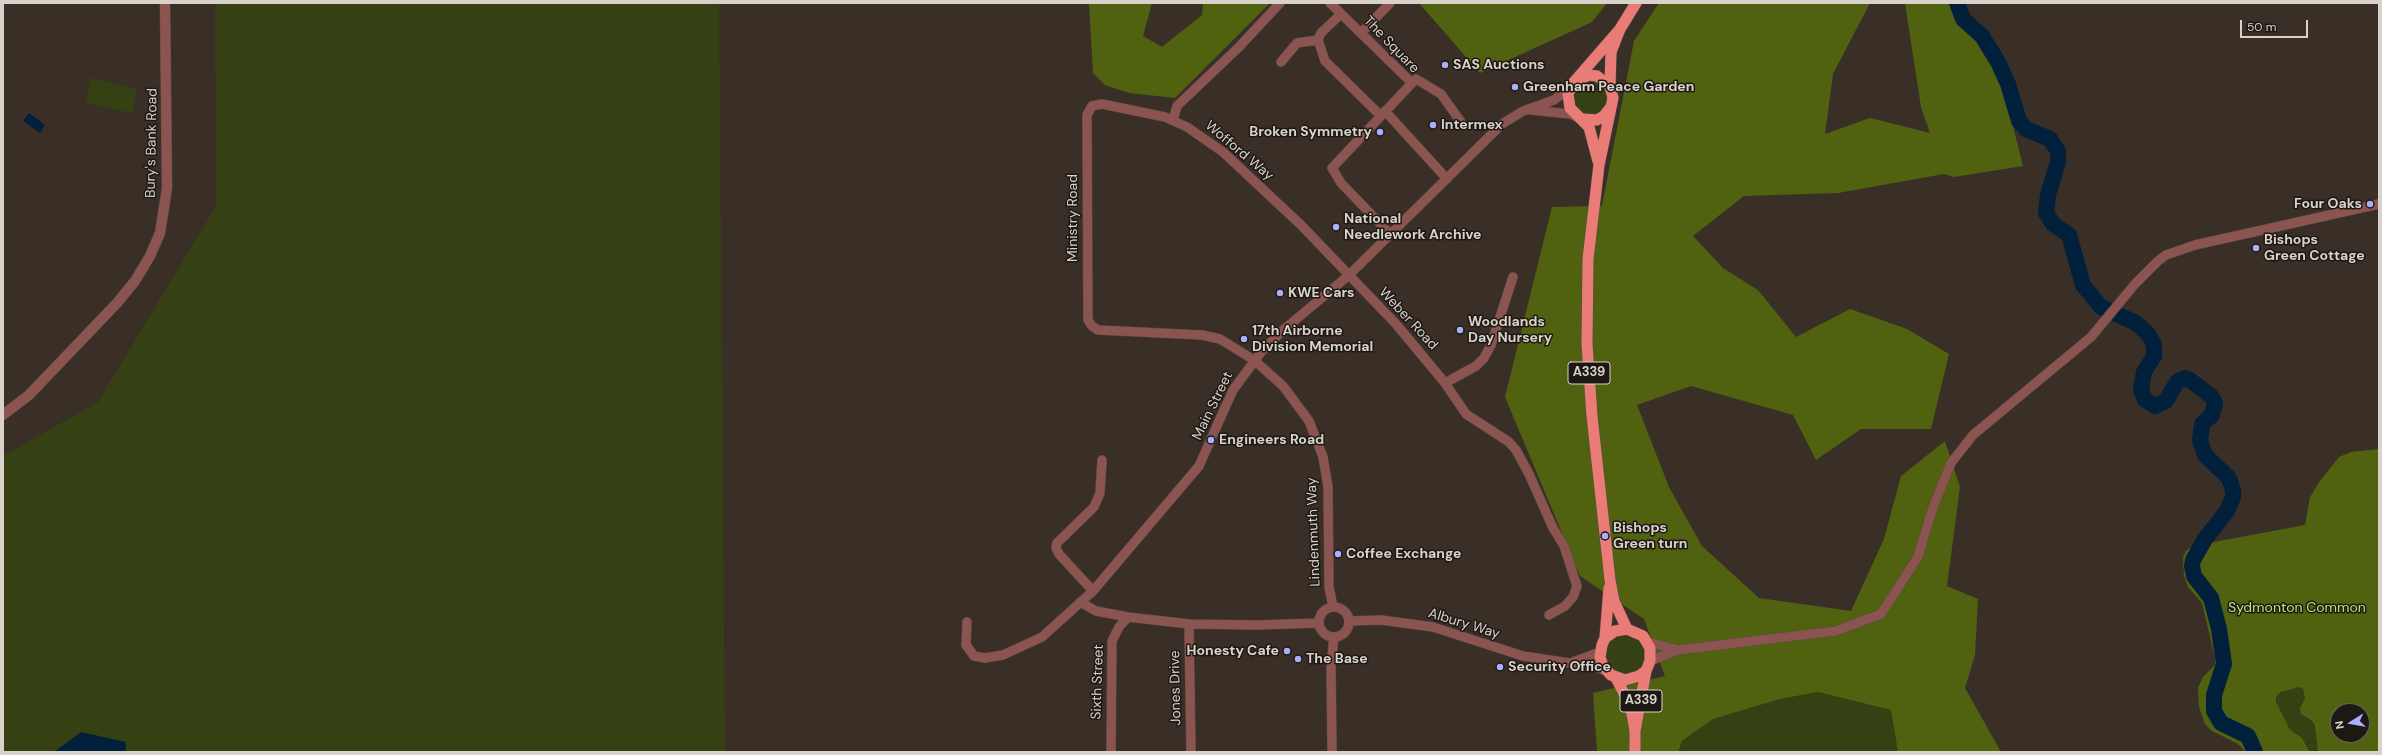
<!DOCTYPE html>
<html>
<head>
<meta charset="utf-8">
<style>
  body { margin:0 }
  #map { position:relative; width:2382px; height:755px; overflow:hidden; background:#3a2f26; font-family:"DM Sans",sans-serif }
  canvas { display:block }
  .frame { position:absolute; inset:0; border:4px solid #d8d2cb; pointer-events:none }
  .north { position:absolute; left:2330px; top:703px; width:40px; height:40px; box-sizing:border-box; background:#1d1814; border:1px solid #68625d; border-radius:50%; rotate:259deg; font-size:11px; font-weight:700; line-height:16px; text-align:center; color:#d8d2cb }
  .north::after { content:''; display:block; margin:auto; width:14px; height:18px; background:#a8b0fc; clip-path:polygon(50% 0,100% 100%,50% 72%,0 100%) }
  .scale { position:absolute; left:2240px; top:20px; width:68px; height:18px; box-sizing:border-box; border:2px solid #d8d2cb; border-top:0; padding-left:5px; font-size:12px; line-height:14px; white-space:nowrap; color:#d8d2cb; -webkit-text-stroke:3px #1d1814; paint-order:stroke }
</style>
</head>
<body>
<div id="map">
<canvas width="2382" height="755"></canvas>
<div class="frame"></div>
<div class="north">N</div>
<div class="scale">50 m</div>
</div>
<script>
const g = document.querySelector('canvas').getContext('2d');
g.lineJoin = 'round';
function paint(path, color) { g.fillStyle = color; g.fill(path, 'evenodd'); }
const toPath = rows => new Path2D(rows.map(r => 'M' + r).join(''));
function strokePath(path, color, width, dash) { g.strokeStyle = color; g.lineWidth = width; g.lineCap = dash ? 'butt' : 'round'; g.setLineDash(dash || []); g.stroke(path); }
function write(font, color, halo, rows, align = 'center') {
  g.font = font + ' "DM Sans",sans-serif'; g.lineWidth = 3; g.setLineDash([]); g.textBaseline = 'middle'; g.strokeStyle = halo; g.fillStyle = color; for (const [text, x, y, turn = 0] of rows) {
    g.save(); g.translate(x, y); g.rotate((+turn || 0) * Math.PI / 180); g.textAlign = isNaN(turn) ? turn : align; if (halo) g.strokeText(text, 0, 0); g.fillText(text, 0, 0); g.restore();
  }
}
paint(toPath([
  [215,3,719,3,725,752,3,752,3,456,98,402,216,206],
  [91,78,137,89,132,113,86,103],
  '1574 97a17 17 0 1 1 34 0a17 17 0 1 1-34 0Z',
  '1605 655a20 20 0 1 1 40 0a20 20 0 1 1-40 0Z',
  [2299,687,2303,689,2305,698,2300,708,2306,719,2312,721,2315,726,2318,752,2308,752,2307,747,2290,730,2278,708,2276,697,2287,689],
  [1818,692,1891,710,1898,752,1678,752,1682,741,1713,719,1780,699]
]), '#364113');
paint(toPath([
  [1089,3,1152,3,1143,36,1162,47,1202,15,1203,3,1270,3,1175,98,1129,93,1105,85,1093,73],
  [1419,3,1607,3,1592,22,1480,73],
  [1659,3,1870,3,1833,74,1825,134,1870,118,1930,133,1921,107,1905,3,1949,3,1997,63,2023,166,1954,177,1944,174,1838,193,1744,196,1693,236,1723,268,1758,290,1796,337,1850,309,1907,329,1949,354,1931,429,1861,429,1816,460,1793,415,1691,386,1637,405,1669,487,1702,546,1759,598,1851,611,1884,539,1901,476,1945,441,1960,487,1947,586,1978,599,1975,655,1965,688,2001,752,1898,752,1891,710,1818,692,1780,699,1713,719,1682,741,1678,752,1597,752,1593,693,1665,676,1644,619,1580,576,1505,397,1552,207,1602,206,1634,41],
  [2379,449,2379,752,2318,752,2315,726,2312,721,2301,714,2300,708,2305,698,2303,689,2299,687,2281,692,2276,697,2276,702,2290,730,2302,738,2309,751,2246,752,2238,744,2212,731,2205,724,2199,707,2198,688,2203,677,2215,665,2215,658,2202,603,2188,587,2184,576,2183,558,2186,551,2193,546,2305,525,2310,497,2320,481,2339,457,2351,452],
  [2338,711,2362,711,2362,735,2338,735]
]), '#506210');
paint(toPath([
  [29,113,45,125,40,133,23,121],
  [81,732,126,742,126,752,54,752]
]), '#01203b');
strokePath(toPath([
  [1957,3,1963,19,1982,36,1998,62,2008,84,2019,121,2026,129,2050,139,2058,151,2058,162,2048,195,2046,213,2053,224,2069,235,2083,285,2101,307,2136,323,2148,334,2154,344,2154,356,2144,372,2141,390,2145,400,2155,406,2166,401,2177,382,2185,378,2190,380,2212,397,2215,403,2212,415,2202,424,2200,441,2205,455,2229,478,2233,490,2233,497,2227,511,2205,539,2193,560,2192,566,2194,576,2211,598,2219,629,2224,664,2214,695,2214,711,2221,723,2248,736,2255,752]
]), '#01203b', 16);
const minor = toPath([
  [1330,3,1412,83,1332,168,1341,183,1390,234],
  [1341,14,1321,33,1318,40,1325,61,1381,116],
  [1361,33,1390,3],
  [1281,62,1297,43,1318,40],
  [1412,83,1416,79,1441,94,1461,122],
  [1531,110,1570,114,1579,118],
  [1385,111,1447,179],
  [1173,120,1177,106,1238,48,1280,3],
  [1445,383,1476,366,1484,358,1491,345,1513,277],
  [1093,591,1059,554,1056,548,1057,543,1094,507,1100,493,1102,460],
  [1080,602,1096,611,1128,617,1189,624,1257,625,1319,623],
  [1333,607,1329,587,1328,487,1323,457,1309,421,1283,386,1254,360,1220,339,1202,335,1098,330,1092,326,1088,320,1087,115,1092,106,1102,104,1165,117,1187,127,1223,152,1301,225,1396,324,1445,383,1466,414,1509,442,1516,450,1529,474,1553,528,1564,546,1577,586,1573,597,1565,606,1549,615],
  '1319 622a15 15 0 1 1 30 0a15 15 0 1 1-30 0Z',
  [1349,621,1381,620,1433,627,1523,656,1596,667,1606,671],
  [967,622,966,645,974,656,985,658,1003,655,1042,637,1093,591,1199,466,1233,390,1261,352,1282,331,1348,276,1502,124,1523,111,1554,100,1571,87],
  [1189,624,1191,752],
  [1648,642,1678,650],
  [1650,661,1678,650,1836,631,1881,614,1918,557,1932,510,1951,463,1973,435,2091,337,2135,284,2158,261,2166,255,2195,245,2379,204],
  [1573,662,1600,652],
  [1111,752,1112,641,1119,627,1128,617],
  [1332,752,1331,665,1334,637]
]);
const tertiary = toPath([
  [3,415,29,395,117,303,135,281,150,256,160,233,167,188,165,3]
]);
const trunk = toPath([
  [1574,82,1589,75,1597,76,1610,86,1613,98,1599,165,1588,259,1587,344,1592,416,1610,580,1614,601,1627,629],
  [1610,86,1611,52,1620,29,1636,3],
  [1583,119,1597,120,1604,116,1611,107],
  [1598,161,1589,127,1570,108,1568,94,1574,82,1620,29],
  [1605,638,1609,588],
  [1616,678,1629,703,1632,714,1635,731,1635,752],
  [1635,731,1646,671,1650,661,1650,648,1643,636,1627,629,1615,631,1605,638,1602,645,1600,657,1603,666,1611,675,1625,680,1639,676,1646,671]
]);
strokePath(minor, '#564c44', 10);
strokePath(tertiary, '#564c44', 11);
strokePath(trunk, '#564c44', 12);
strokePath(minor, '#8b5450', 9);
strokePath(tertiary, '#8b5450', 10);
strokePath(trunk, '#ea7c77', 11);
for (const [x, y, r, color] of [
  [1445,65,4,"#a8b0fc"],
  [1515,87,4,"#a8b0fc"],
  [1433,125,4,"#a8b0fc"],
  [1380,132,4,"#a8b0fc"],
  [2370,204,4,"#a8b0fc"],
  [1336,227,4,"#a8b0fc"],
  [2256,248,4,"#a8b0fc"],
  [1280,293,4,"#a8b0fc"],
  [1460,330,4,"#a8b0fc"],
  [1244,339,4,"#a8b0fc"],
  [1211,440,4,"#a8b0fc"],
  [1605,536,4,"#a8b0fc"],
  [1338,554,4,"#a8b0fc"],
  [1287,651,4,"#a8b0fc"],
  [1298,659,4,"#a8b0fc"],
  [1500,667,4,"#a8b0fc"]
]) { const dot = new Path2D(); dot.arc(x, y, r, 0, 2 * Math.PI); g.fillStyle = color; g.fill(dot); strokePath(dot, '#1d1814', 1.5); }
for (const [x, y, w] of [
  [1589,373,42],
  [1641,701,42]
]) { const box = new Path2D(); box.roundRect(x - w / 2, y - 11, w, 22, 3); g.fillStyle = '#1d1814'; g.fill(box); strokePath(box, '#d8d2cb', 1); }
write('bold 13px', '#d8d2cb', null, [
  ["A339",1589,373],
  ["A339",1641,701]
]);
write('14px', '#d8d2cb', '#1d1814', [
  ["The Square",1391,45,46],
  ["Bury's Bank Road",152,143,-89],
  ["Wofford Way",1239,151,40],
  ["Ministry Road",1073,218,-90],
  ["Weber Road",1408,319,47],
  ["Main Street",1213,406,-64],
  ["Lindenmuth Way",1314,532,-92],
  ["Albury Way",1464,624,17],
  ["Sixth Street",1098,682,-88],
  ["Jones Drive",1176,688,-91]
]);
write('bold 14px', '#d8d2cb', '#1d1814', [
  ["SAS Auctions",1453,65],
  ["Greenham Peace Garden",1523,87],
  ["Intermex",1441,125],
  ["Broken Symmetry",1372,132,"right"],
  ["Four Oaks",2362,204,"right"],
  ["National",1344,219],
  ["Needlework Archive",1344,235],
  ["Bishops",2264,240],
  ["Green Cottage",2264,256],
  ["KWE Cars",1288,293],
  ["Woodlands",1468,322],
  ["Day Nursery",1468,338],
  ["17th Airborne",1252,331],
  ["Division Memorial",1252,347],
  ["Engineers Road",1219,440],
  ["Bishops",1613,528],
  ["Green turn",1613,544],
  ["Coffee Exchange",1346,554],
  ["Honesty Cafe",1279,651,"right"],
  ["The Base",1306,659],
  ["Security Office",1508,667]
], 'left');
write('14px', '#c4e178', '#1d1814', [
  ["Sydmonton Common",2297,608]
]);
</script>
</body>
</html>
